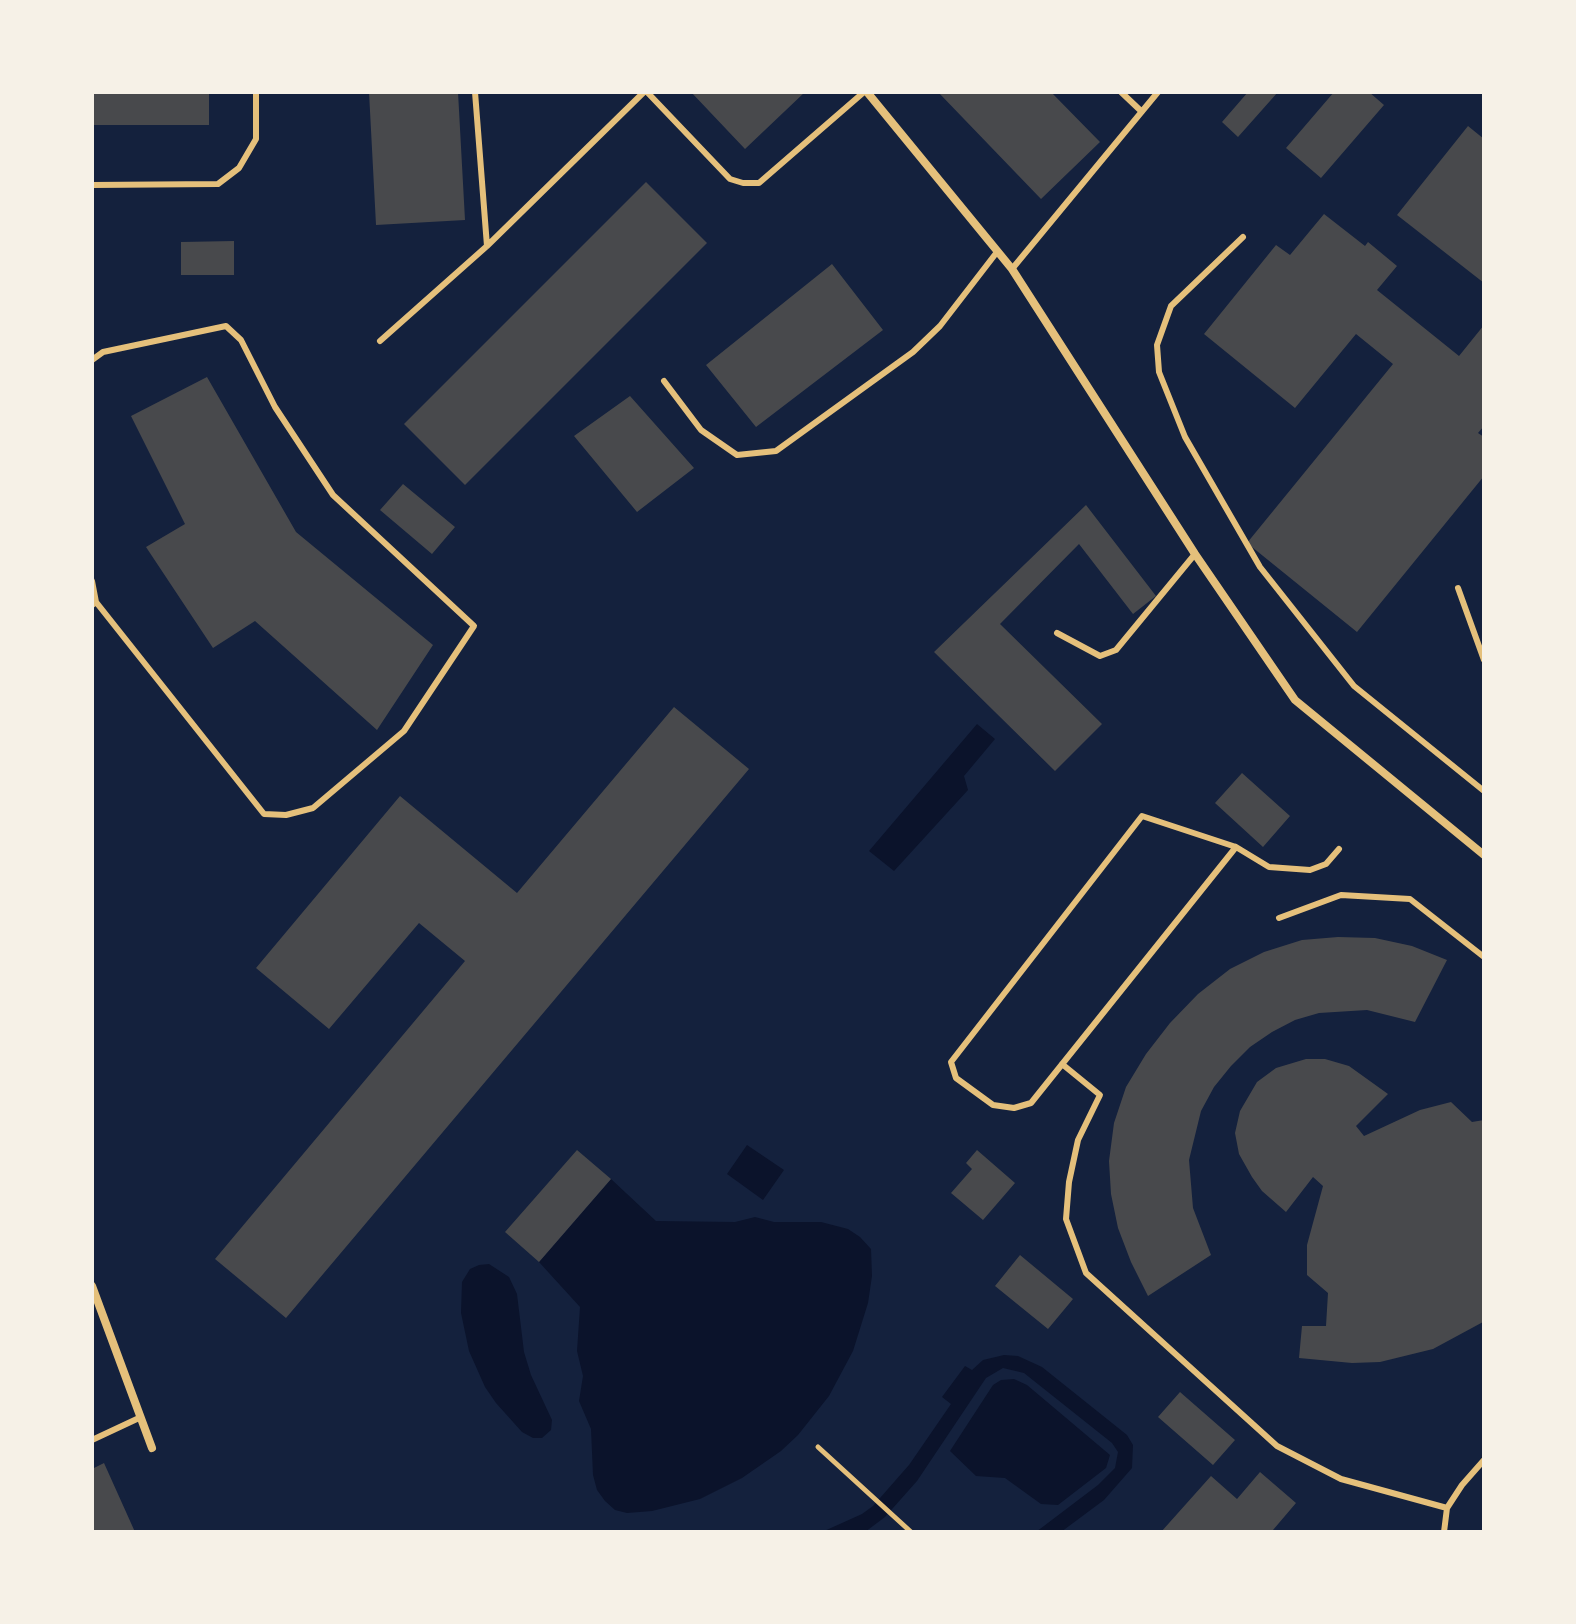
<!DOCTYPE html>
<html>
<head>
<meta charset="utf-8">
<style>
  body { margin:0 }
  #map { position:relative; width:1576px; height:1624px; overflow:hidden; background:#14213d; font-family:"Sofia Sans Condensed",sans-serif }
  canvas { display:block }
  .frame { position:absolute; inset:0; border:94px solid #f6f1e7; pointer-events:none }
</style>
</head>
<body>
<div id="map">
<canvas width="1576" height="1624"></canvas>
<div class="frame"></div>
</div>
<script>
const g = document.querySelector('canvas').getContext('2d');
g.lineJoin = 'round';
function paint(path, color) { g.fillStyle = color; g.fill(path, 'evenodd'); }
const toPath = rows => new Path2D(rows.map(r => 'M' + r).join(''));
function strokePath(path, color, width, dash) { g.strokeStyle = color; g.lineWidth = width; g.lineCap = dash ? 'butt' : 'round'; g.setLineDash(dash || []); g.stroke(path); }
paint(toPath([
  [977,724,995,739,964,776,968,790,894,871,869,851],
  [747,1145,784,1170,763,1200,727,1174],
  [611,1179,656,1221,735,1222,755,1217,774,1222,821,1222,848,1229,860,1237,871,1249,872,1276,868,1303,853,1351,829,1396,798,1435,781,1451,742,1478,700,1499,652,1511,627,1513,615,1510,605,1501,597,1490,593,1475,591,1429,579,1401,583,1376,577,1351,580,1307,539,1262],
  [489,1264,509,1277,517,1294,524,1352,531,1375,552,1420,551,1430,542,1438,533,1438,522,1432,496,1403,485,1387,469,1351,461,1313,462,1282,470,1269,479,1265],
  [1004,1355,1018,1356,1042,1367,1127,1435,1133,1445,1132,1468,1104,1500,1061,1532,1036,1532,1098,1485,1115,1468,1118,1452,1112,1443,1024,1373,1003,1368,986,1378,917,1481,885,1517,865,1532,822,1532,862,1514,873,1506,909,1465,951,1404,942,1397,965,1366,972,1370,983,1360],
  [1014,1379,1027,1385,1110,1455,1106,1468,1058,1505,1041,1504,1005,1478,976,1476,950,1451,993,1385,1001,1380]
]), '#0b132b');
paint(toPath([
  [92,92,209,92,209,125,92,125],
  [369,92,458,92,465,220,376,225],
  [691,92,805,92,745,149],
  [938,92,1051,92,1100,142,1041,199],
  [1248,92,1278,92,1238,137,1222,122],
  [1334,92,1369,92,1384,105,1321,178,1286,148],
  [1468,126,1484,139,1484,283,1397,215],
  [646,182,707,243,465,485,404,424],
  [1324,214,1365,246,1368,242,1397,266,1377,290,1459,356,1484,325,1484,426,1478,433,1484,437,1484,476,1357,632,1247,543,1393,364,1356,334,1295,408,1204,334,1276,245,1290,255],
  [234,241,234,275,181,275,181,242],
  [832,264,883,330,756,427,706,365],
  [207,377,296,532,433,645,377,730,255,621,213,648,146,547,185,524,131,416],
  [630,396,694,468,637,512,574,436],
  [403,484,455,527,432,554,380,510],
  [1086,505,1156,596,1133,614,1079,544,1000,624,1102,724,1055,771,934,652],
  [674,707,749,769,286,1318,215,1259,465,961,419,923,329,1029,256,968,400,796,517,893],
  [1242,773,1290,816,1263,847,1215,803],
  [1338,937,1375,938,1412,946,1447,960,1415,1022,1367,1010,1319,1013,1295,1020,1272,1032,1250,1047,1231,1066,1214,1087,1201,1111,1189,1160,1193,1208,1211,1255,1148,1296,1131,1262,1118,1228,1111,1194,1109,1161,1114,1123,1126,1087,1146,1054,1170,1023,1198,994,1230,969,1264,952,1302,940],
  [1306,1059,1325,1059,1349,1066,1388,1094,1356,1126,1364,1136,1420,1110,1451,1102,1472,1122,1484,1120,1483,1322,1433,1349,1380,1362,1352,1363,1299,1358,1302,1326,1326,1326,1328,1293,1307,1275,1307,1245,1323,1186,1313,1177,1286,1212,1262,1191,1252,1177,1239,1154,1235,1133,1240,1111,1257,1082,1276,1068],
  [577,1150,611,1179,539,1262,505,1232],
  [977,1150,1015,1183,983,1220,951,1193,972,1169,966,1163],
  [1020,1255,1073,1299,1048,1329,995,1286],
  [1180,1392,1235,1440,1213,1465,1158,1417],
  [104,1463,135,1532,92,1532,92,1469],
  [1260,1472,1296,1503,1273,1530,1276,1532,1161,1532,1211,1476,1237,1499]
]), '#48494c');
strokePath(toPath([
  [818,1447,911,1532]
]), '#e5c07b', 5);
strokePath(toPath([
  [475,92,487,246],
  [647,92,730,179,743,183,759,183,864,92],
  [1121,92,1141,111],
  [92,185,218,184,239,168,256,139,256,92],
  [1243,237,1171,306,1157,345,1159,372,1185,437,1260,567,1354,686,1484,791],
  [1012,269,1158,92],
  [380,341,487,246,644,92],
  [92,360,103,352,226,326,241,340,275,407,333,495,474,626,404,731,313,808,286,815,264,814,96,602,92,605],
  [664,381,701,430,737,455,776,451,913,352,940,326,997,252],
  [92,581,96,602],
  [1458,588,1484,660],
  [1057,633,1100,656,1116,650,1195,554],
  [1236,847,1031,1103,1014,1108,993,1105,956,1078,951,1062,1142,816,1236,847,1269,867,1310,870,1326,864,1339,849],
  [1279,918,1341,895,1410,899,1484,957],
  [1062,1064,1100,1095,1078,1140,1069,1182,1066,1219,1086,1273,1277,1446,1341,1479,1447,1508],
  [92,1440,139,1418],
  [1444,1532,1447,1508,1462,1485,1484,1460]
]), '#e5c07b', 6);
strokePath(toPath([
  [867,92,1012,269,1195,554,1295,700,1484,855],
  [92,1286,152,1448]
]), '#e5c07b', 8);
</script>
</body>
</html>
